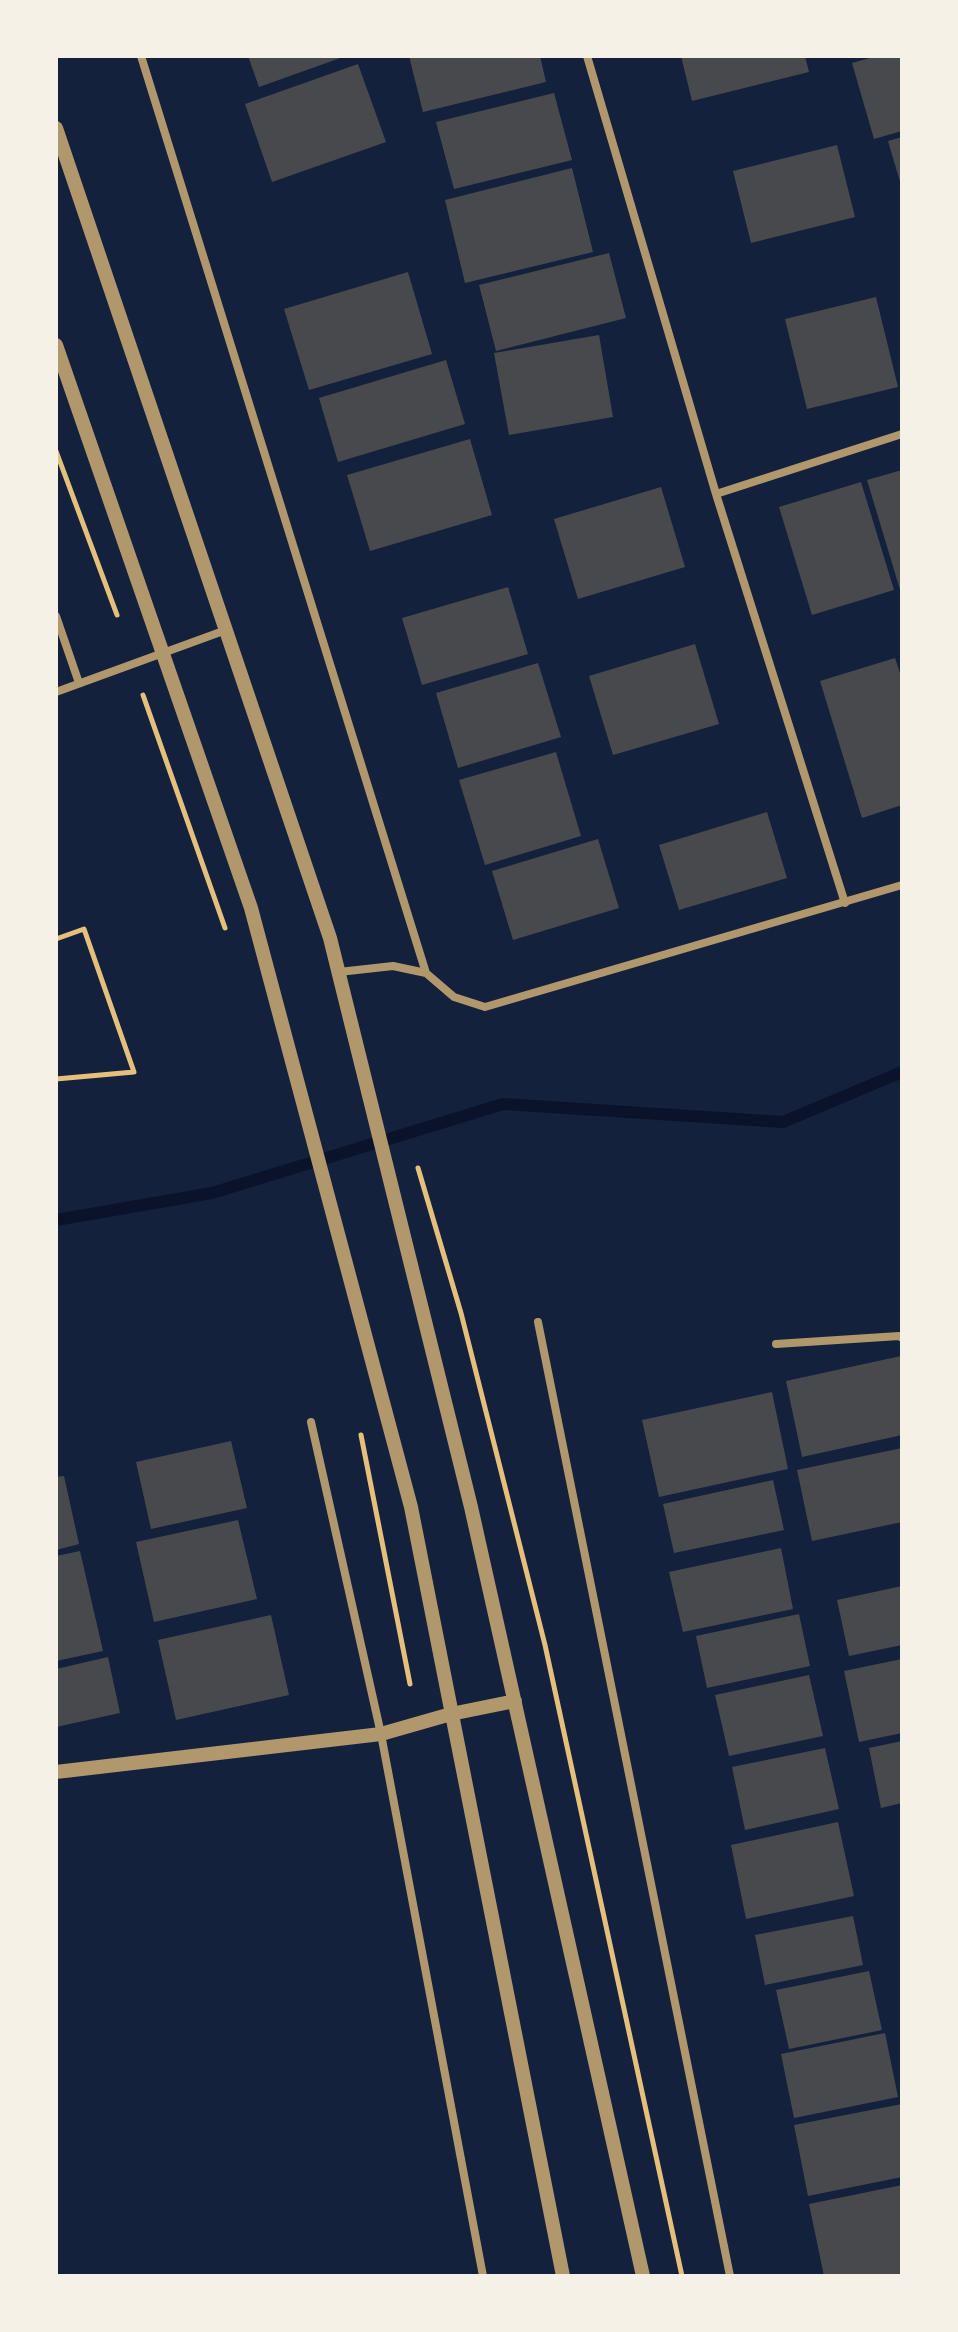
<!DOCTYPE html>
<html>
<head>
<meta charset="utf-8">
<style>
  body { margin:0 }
  #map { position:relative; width:958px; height:2332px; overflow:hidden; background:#14213d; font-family:"Fira Sans Condensed",sans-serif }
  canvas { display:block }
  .frame { position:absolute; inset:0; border:58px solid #f6f1e7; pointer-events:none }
</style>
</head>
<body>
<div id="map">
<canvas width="958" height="2332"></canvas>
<div class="frame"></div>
</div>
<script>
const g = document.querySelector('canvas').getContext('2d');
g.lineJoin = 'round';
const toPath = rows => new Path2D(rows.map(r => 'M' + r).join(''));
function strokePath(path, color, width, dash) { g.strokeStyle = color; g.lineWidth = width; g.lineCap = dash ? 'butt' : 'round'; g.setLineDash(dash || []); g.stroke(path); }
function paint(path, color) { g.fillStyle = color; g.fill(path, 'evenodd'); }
strokePath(toPath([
  [56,1220,212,1193,503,1104,783,1122,902,1072]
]), '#0b132b', 12);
paint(toPath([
  [248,56,346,56,259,87],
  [409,56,540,56,546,82,423,112],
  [681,56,805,56,809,72,692,101],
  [877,56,902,56,902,131,874,139,852,63],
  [358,64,386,142,272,182,245,104],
  [554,93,572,160,454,189,436,122],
  [902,137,902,185,901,185,888,141],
  [837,145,855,217,751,243,733,171],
  [572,168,593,252,465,283,445,200],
  [609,253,626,318,496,351,479,285],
  [408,272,432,354,309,390,284,309],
  [876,297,898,387,807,409,785,319],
  [599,335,613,417,509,435,494,353],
  [446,360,465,424,338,462,319,398],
  [470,439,492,515,370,551,347,475],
  [902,470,902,593,901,593,867,480],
  [861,482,894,590,812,615,779,507],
  [661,487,685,567,578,599,554,519],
  [508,587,528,654,422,685,402,618],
  [695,644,719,724,613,755,589,676],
  [895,658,902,679,902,805,862,818,820,681],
  [538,663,561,737,458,768,436,693],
  [556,752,581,836,485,865,459,780],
  [767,812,787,878,679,910,659,845],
  [598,839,619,908,513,940,492,871],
  [901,1356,902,1435,802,1457,786,1381],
  [772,1392,788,1469,659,1497,642,1420],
  [231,1441,247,1508,151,1529,136,1462],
  [902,1448,902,1522,812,1541,797,1470],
  [64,1476,79,1544,56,1550,56,1477],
  [773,1480,784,1530,674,1553,663,1504],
  [238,1520,257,1599,154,1622,136,1542],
  [781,1548,793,1609,683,1632,669,1572],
  [80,1551,103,1651,56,1661,56,1556],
  [902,1586,902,1645,849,1656,837,1600],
  [799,1614,810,1666,707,1688,696,1636],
  [271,1615,289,1695,176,1720,158,1640],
  [108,1657,120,1713,56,1727,56,1669],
  [902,1659,902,1733,859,1742,844,1671],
  [809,1675,823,1736,729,1756,715,1695],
  [902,1741,902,1803,881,1808,869,1748],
  [825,1748,839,1809,745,1830,732,1767],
  [838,1822,854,1896,746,1919,731,1845],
  [853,1916,863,1965,765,1985,755,1935],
  [869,1971,882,2030,789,2049,776,1990],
  [885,2033,898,2097,794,2118,781,2054],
  [902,2104,902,2177,808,2196,794,2125],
  [902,2185,902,2276,824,2276,809,2204]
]), '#48494c');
strokePath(toPath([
  [56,451,117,615],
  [143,695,225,928],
  [56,939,84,929,134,1072,56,1079],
  [418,1168,461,1313,545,1645,682,2276],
  [361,1435,410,1684]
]), '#e5c07b', 5);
strokePath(toPath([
  [141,56,426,973],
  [587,56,716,494,845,903],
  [716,494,902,434],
  [56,616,79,683],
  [56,692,226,630],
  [339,972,393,966,426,973,454,997,485,1007,902,885],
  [538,1322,730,2276],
  [776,1344,899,1336,902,1338],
  [311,1422,381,1734,483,2276]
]), '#b1986c', 8);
strokePath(toPath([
  [56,128,330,938,471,1507,643,2276],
  [56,345,251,908,411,1507,563,2276],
  [56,1772,381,1734,451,1714,515,1701]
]), '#b1986c', 14);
</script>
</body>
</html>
